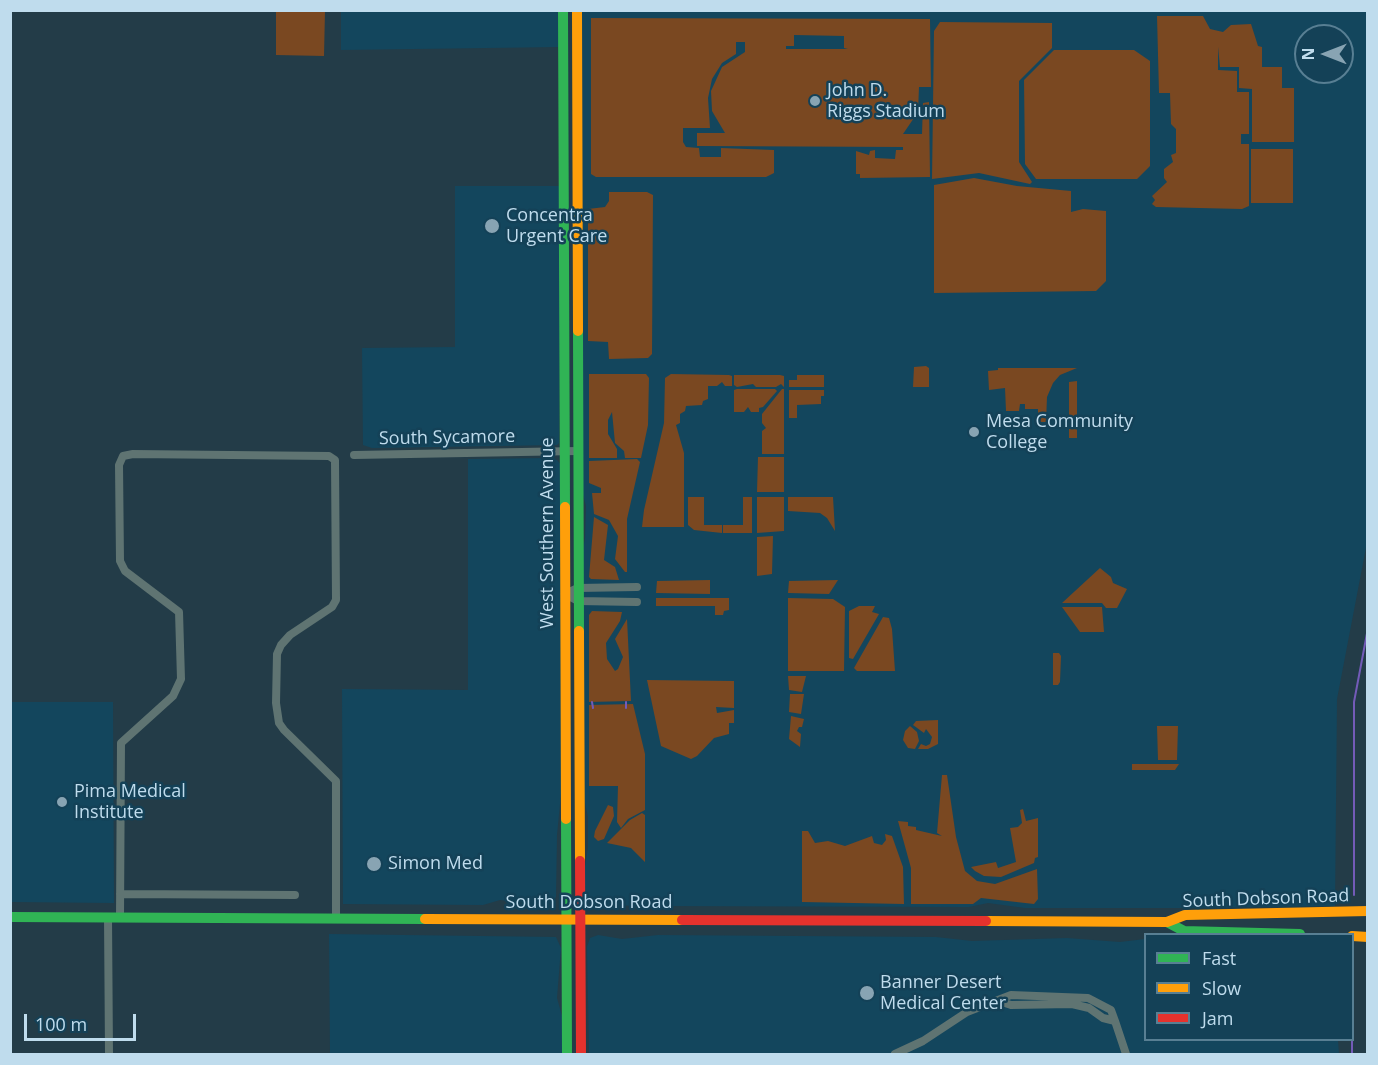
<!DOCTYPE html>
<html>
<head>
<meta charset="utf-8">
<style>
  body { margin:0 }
  #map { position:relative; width:1378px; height:1065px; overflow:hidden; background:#233c48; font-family:"Open Sans",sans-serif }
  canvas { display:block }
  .frame { position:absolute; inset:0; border:12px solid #bfdced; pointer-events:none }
  .legend { position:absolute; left:1144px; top:933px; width:210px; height:108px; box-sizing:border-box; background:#144157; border:2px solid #587f93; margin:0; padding:8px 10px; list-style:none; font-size:18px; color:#bfdced }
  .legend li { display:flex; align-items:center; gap:12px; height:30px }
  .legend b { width:30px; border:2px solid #587f93 }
  .north { position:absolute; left:1294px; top:24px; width:60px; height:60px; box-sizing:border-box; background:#144157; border:2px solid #587f93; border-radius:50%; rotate:270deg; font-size:16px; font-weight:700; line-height:24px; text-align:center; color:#bfdced }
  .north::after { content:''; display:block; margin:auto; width:21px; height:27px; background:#88a4b3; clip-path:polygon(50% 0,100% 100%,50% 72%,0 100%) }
  .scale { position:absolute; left:24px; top:1014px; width:112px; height:27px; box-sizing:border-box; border:3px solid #bfdced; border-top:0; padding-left:8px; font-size:18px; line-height:21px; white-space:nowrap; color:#bfdced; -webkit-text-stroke:4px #144157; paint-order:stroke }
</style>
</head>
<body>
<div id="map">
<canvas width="1378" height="1065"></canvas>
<div class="frame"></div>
<ul class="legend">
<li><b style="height:8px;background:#30b455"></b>Fast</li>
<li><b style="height:8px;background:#ff9f0a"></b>Slow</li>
<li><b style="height:8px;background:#e5322d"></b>Jam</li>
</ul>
<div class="north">N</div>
<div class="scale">100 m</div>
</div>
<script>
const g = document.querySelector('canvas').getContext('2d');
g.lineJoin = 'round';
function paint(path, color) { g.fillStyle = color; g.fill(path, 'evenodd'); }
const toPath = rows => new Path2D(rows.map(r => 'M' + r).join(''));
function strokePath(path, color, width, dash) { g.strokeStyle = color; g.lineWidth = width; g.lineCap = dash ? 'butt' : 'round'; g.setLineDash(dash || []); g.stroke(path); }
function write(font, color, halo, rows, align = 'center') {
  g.font = font + ' "Open Sans",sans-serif'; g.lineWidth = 5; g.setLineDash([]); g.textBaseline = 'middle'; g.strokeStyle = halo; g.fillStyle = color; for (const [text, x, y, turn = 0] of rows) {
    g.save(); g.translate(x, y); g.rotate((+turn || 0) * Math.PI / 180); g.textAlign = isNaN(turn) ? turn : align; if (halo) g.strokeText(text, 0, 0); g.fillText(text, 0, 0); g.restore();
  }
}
paint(toPath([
  [341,11,560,11,560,47,341,50],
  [580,11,1367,11,1368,537,1337,699,1335,906,1198,908,1025,908,988,903,969,907,648,906,593,905,586,901,584,872,588,848,588,817,584,799,581,561,585,538,586,506,581,487],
  [1306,36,1342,36,1342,72,1306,72],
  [455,186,561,186,559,443,557,445,372,448,363,445,362,348,455,347],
  [551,458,557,460,561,465,561,794,557,835,556,897,551,903,544,905,500,900,483,905,343,904,342,689,468,690,468,459],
  [11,702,113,702,114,903,11,902],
  [329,934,556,937,561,948,557,998,562,1016,562,1054,330,1054],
  [598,935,622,939,658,935,936,937,972,941,1067,938,1120,942,1145,939,1146,1040,1338,1040,1339,1054,589,1054,587,947,590,938]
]), '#13465d');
paint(toPath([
  [276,11,325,11,324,56,276,55],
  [1157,16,1203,16,1210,29,1223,32,1231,25,1251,24,1258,46,1262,47,1262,67,1282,67,1282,88,1294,88,1294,142,1252,142,1252,89,1239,88,1239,67,1220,67,1218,47,1218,70,1237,71,1237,92,1249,92,1249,134,1241,134,1241,144,1249,144,1249,206,1242,209,1156,207,1152,204,1155,200,1152,196,1167,182,1164,178,1164,169,1173,162,1171,155,1176,153,1176,129,1171,124,1170,93,1159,93],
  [591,18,930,19,931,87,919,87,918,112,903,134,922,134,923,103,929,102,930,177,860,178,860,174,856,174,856,151,869,155,870,151,875,150,875,158,895,159,896,150,903,150,903,147,697,146,697,133,725,133,712,111,711,91,722,67,745,52,745,42,736,42,736,54,722,63,712,79,708,98,710,128,683,128,683,142,686,147,699,148,700,157,721,157,721,148,774,150,774,173,766,177,596,177,591,174],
  [794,35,844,36,844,48,848,49,786,49,786,46,794,46],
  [940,22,1052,23,1052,48,1019,81,1019,162,1032,182,1030,184,979,173,932,179,934,31],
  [1054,50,1134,50,1150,61,1150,166,1137,179,1036,179,1025,164,1024,80],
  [1251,149,1293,149,1293,203,1251,203],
  [974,178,1017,186,1071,191,1071,212,1083,209,1106,211,1106,281,1096,291,934,293,934,185],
  [609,192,647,192,653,195,652,354,648,358,609,359,608,342,588,341,588,209,605,207,609,201],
  [926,366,929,368,929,387,913,387,914,367],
  [998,368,1077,368,1060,375,1053,383,1047,397,1046,422,1038,422,1038,409,1025,409,1025,404,1020,404,1019,411,1006,411,1005,388,989,390,988,371,998,370],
  [589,374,646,374,649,378,648,425,641,458,625,458,624,451,615,443,612,412,608,420,608,434,617,449,617,458,589,458],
  [671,374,729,375,732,376,732,386,725,386,722,382,717,386,708,386,708,399,703,401,702,405,686,406,685,411,680,414,680,423,676,425,684,453,684,527,642,527,644,510,664,423,665,378],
  [734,375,780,375,784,376,784,387,781,384,776,387,756,387,753,384,737,387,734,385],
  [797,375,824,375,824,387,789,387,789,380,797,380],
  [1077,381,1077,438,1069,438,1069,382],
  [737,389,775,389,777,391,763,407,759,408,759,412,751,412,748,407,744,412,734,412,734,390],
  [782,389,784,389,784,454,762,454,762,431,766,428,762,423,762,414],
  [789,390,824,390,824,396,821,396,821,404,797,405,797,418,789,418],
  [758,457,784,457,784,492,757,492],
  [637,459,640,462,627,519,627,572,625,572,615,559,618,536,609,520,594,514,592,493,601,493,601,488,589,483,589,461],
  [688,497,704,497,704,525,722,525,722,533,694,530,688,525],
  [743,497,752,497,752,533,723,533,723,525,743,525],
  [757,497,784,497,784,531,757,533],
  [788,497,833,497,835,531,827,518,820,513,788,511],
  [594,517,608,525,604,560,615,567,619,580,591,579,589,577],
  [773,536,772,574,757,576,757,537],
  [1100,568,1111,577,1113,583,1127,589,1117,608,1106,608,1102,603,1062,603],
  [710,580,710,594,656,593,657,581],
  [838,580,829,594,788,593,789,581],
  [656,598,729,598,729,610,724,611,723,615,715,615,715,606,656,606],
  [788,598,833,599,845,607,844,671,788,671],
  [859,606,875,606,872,612,879,614,853,659,849,658,849,611],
  [1062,607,1102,607,1104,632,1080,632],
  [592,611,622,612,620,621,606,643,607,659,615,671,618,669,623,657,615,639,627,619,631,701,589,702,589,615],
  [883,617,889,618,892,629,895,671,857,671,854,668],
  [1053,653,1059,653,1061,656,1060,682,1058,685,1053,685],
  [788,676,806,676,802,692,789,690],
  [647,680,734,681,734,708,716,707,717,713,734,710,734,723,729,723,729,734,714,738,697,756,691,759,661,746],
  [790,694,804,694,801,714,789,712],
  [633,704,645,754,645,810,628,819,621,828,617,822,618,786,589,786,589,705],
  [791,716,804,719,802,727,799,727,797,731,801,734,800,747,789,739],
  [938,720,938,744,928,749,918,749,921,744,926,746,930,744,932,737,926,729,924,733,913,725,916,721],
  [910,726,917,732,919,741,915,749,908,748,903,740,905,731],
  [1157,726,1178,726,1177,760,1158,760],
  [1132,764,1179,764,1175,770,1132,770],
  [942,775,947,775,956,837,965,871,977,881,995,884,1037,869,1038,899,1034,904,981,898,973,904,911,904,911,868,898,821,908,822,908,826,916,827,916,830,942,836,937,833],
  [608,805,613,807,614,816,604,839,598,841,594,837,595,831],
  [1023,809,1026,821,1038,818,1038,857,1035,858,1034,863,1001,877,984,876,975,871,971,867,996,862,998,868,1016,862,1010,828,1018,827,1022,823,1020,810],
  [642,813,645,815,645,862,631,848,607,843,630,820],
  [802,831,808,831,815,843,828,841,845,846,872,836,874,843,882,845,886,840,885,834,892,836,903,867,904,904,802,902]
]), '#7a4821');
strokePath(toPath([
  [592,702,593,708],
  [626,702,626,708],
  [1354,895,1354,702,1368,628],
  [1352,962,1353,954],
  [1352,1054,1352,1040]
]), '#735bb8', 2);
strokePath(toPath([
  [354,455,577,451],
  [565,594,578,601,637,602],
  [565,594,578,588,637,587],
  [120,894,295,895],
  [108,917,109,1054],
  [120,917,121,743,173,696,181,679,179,612,125,571,120,561,119,465,123,456,133,454,329,456,335,460,336,600,332,607,290,635,281,645,277,654,276,703,279,723,284,730,336,781,336,918],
  [1115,1021,1126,1054],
  [895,1054,923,1041,967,1012,1011,995,1088,998,1111,1010,1115,1021,1103,1018,1089,1008,1072,1004,1011,1005,999,1001]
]), '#5f7472', 8);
strokePath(toPath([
  [563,10,565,507],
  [578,331,579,631],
  [566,819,567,1054],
  [10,917,425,919],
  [1167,922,1184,931,1300,934]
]), '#30b455', 10);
strokePath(toPath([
  [577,10,578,331],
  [565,507,566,819],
  [579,631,580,861],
  [425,919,682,920],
  [986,921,1167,922,1185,915,1368,911],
  [1352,936,1368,937]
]), '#ff9f0a', 10);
strokePath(toPath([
  [580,861,581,1054],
  [682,920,986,921]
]), '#e5322d', 10);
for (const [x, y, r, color] of [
  [815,101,6,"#88a4b3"],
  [492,226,8,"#88a4b3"],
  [974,432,6,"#88a4b3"],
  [62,802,6,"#88a4b3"],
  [374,864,8,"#88a4b3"],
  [867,993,8,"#88a4b3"]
]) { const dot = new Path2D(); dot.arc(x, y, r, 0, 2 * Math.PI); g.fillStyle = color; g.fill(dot); strokePath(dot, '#144157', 2); }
write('18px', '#bfdced', '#144157', [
  ["John D.",827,91],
  ["Riggs Stadium",827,112],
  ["Concentra",506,216],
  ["Urgent Care",506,237],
  ["Mesa Community",986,422],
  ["College",986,443],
  ["Pima Medical",74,792],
  ["Institute",74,813],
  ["Simon Med",388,864],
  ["Banner Desert",880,983],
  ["Medical Center",880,1004]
], 'left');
write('18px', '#bfdced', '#144157', [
  ["South Sycamore",447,438,-1],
  ["West Southern Avenue",548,533,-90],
  ["South Dobson Road",1266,899,-2],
  ["South Dobson Road",589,903]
]);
</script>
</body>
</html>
